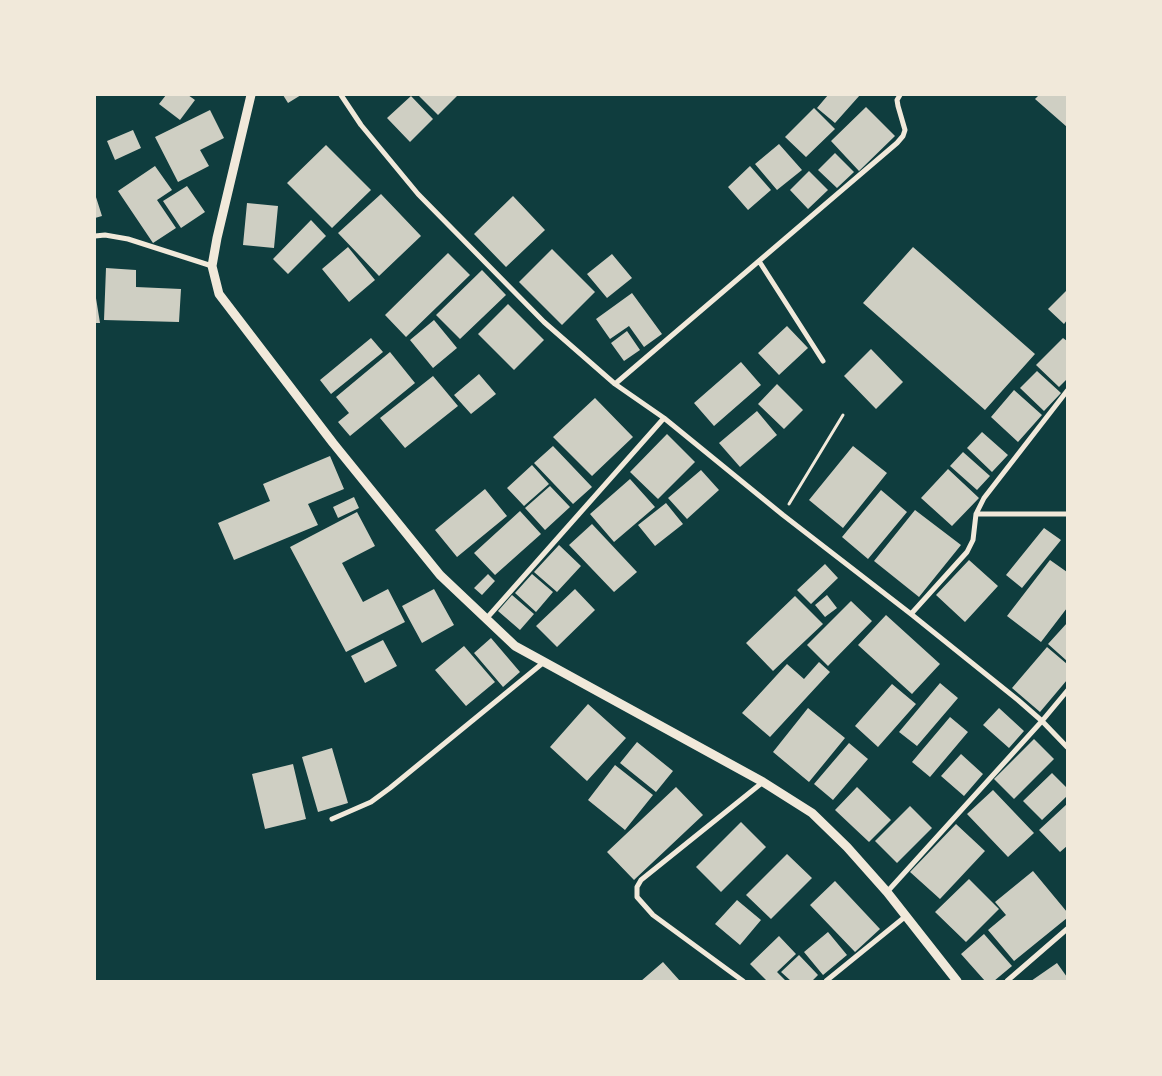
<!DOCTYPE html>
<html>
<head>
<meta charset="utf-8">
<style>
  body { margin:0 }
  #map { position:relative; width:1162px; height:1076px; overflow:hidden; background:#0f3d3e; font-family:Roboto,sans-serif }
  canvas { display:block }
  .frame { position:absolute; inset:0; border:96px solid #f1e9da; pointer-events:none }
</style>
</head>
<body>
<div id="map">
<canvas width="1162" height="1076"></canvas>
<div class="frame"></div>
</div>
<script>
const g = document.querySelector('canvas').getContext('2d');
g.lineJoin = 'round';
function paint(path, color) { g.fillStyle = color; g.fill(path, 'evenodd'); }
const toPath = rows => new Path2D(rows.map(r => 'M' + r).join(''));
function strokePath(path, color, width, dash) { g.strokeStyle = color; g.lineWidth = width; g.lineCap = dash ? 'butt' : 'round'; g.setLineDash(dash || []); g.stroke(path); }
paint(toPath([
  [166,95,188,95,195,100,180,120,159,104],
  [283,95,301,95,288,103],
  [418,95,458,95,438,115],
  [828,95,860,95,835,123,817,108],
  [1039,95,1067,95,1067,127,1035,99],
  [411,96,433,119,410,142,387,118],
  [866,107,895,136,859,171,831,141],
  [814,108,835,129,806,157,785,137],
  [210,110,224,138,200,150,209,166,178,182,155,137],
  [133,130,141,148,115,160,107,141],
  [779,144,802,170,777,190,755,164],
  [326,145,371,190,332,228,287,183],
  [835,153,854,172,837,188,818,170],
  [155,166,172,190,157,200,176,228,153,243,118,191],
  [750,166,771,190,748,210,728,187],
  [809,171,828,190,808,209,790,190],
  [187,186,205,212,181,228,163,201],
  [95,194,102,216,95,218],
  [381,194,421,236,379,276,338,233],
  [513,196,545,230,506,267,474,234],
  [247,203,278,206,274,248,243,245],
  [311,220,326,236,288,274,273,259],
  [348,247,375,280,349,302,322,269],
  [913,247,1035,354,985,410,863,303],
  [552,249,595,292,562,325,519,282],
  [448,253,470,275,406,337,385,315],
  [612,254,632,278,607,298,587,274],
  [106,268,136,270,136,287,181,289,179,322,104,320],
  [482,270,506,295,460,339,436,315],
  [1067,290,1067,320,1064,324,1048,309],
  [95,292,100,323,95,323],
  [632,293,662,334,644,347,629,326,610,339,596,319],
  [508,304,544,340,514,370,478,334],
  [434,320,457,348,433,368,410,340],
  [787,326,808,348,779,375,758,353],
  [627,331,640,350,624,361,611,343],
  [371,338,383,352,331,394,320,380],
  [1063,338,1067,341,1067,379,1059,387,1036,365],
  [871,349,903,382,876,409,844,376],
  [390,352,415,383,350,436,338,422,349,413,336,397],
  [741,362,761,385,714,426,694,403],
  [1037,371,1061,393,1044,411,1020,388],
  [479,374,496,394,471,414,454,395],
  [433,376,458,406,405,448,380,418],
  [777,384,803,410,784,429,758,404],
  [1014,390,1042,415,1018,442,991,417],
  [595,398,633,437,592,476,553,437],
  [757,411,777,435,740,467,719,443],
  [982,432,1008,455,992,472,967,448],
  [667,434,695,462,658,499,630,472],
  [553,446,592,487,573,504,534,463],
  [853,446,887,473,843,528,809,500],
  [963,452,990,476,977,490,950,466],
  [330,456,344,489,308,504,318,525,234,560,218,523,270,501,263,484],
  [532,465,549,484,524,506,507,488],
  [948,469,979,498,952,526,921,498],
  [701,470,719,490,687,519,668,498],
  [630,479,655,507,614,542,590,514],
  [550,486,570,507,545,530,525,508],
  [485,489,507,516,457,557,435,530],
  [881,490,907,512,868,559,842,537],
  [354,497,359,508,338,518,333,507],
  [666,503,683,524,655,546,638,525],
  [915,510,961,545,919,597,874,561],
  [520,511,541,534,495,575,474,553],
  [357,512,375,546,342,563,363,602,388,589,405,622,346,652,290,547],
  [592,524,637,572,614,592,569,545],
  [1044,528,1061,540,1022,588,1006,575],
  [559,545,581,566,557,592,534,572],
  [969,560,998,586,965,622,936,595],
  [1050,560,1067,572,1067,608,1041,642,1007,616],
  [825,564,838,578,811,604,797,590],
  [488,574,495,581,482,595,474,588],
  [532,574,553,592,536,612,515,593],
  [434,589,454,625,422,643,402,606],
  [575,589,595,610,557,647,536,626],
  [512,595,534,614,520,630,498,611],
  [827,595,837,608,825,617,815,605],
  [795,596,823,624,773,671,746,643],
  [851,601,872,621,828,666,807,645],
  [886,615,940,664,912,694,858,645],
  [1067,623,1067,661,1048,644],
  [491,638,520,672,503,687,474,653],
  [383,640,397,666,365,683,351,656],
  [464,646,495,682,466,706,435,670],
  [1047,647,1067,664,1067,680,1040,712,1012,688],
  [819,662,830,672,770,737,742,713,787,664,804,679],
  [940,683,958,698,917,746,899,732],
  [892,684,916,704,878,747,855,726],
  [588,704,626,738,587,781,550,747],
  [808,708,845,738,809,782,773,752],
  [999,708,1024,731,1009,748,983,725],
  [950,717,968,732,930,777,912,762],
  [1034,739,1054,759,1014,799,994,779],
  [637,742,673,771,656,792,620,763],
  [849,743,868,759,833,800,814,784],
  [332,748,348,803,318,812,302,757],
  [961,754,983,774,964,796,941,776],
  [293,764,306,819,265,829,252,774],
  [615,765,653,795,625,830,588,800],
  [1052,773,1067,788,1067,796,1042,820,1023,801],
  [676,787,703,815,634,880,607,852],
  [857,787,891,820,869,842,835,810],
  [993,790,1034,833,1008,857,967,814],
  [1067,804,1067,846,1060,852,1039,830],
  [910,806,932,828,897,863,875,841],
  [741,822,766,847,721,892,696,867],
  [956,824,985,851,940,899,910,872],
  [787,854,812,878,771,919,746,895],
  [1033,871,1067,912,1067,918,1014,961,988,930,1006,915,995,902],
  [969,879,999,909,966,942,935,912],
  [835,881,880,929,855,952,810,905],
  [737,900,761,920,740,945,715,924],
  [828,932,847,955,823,975,804,952],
  [984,934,1012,966,994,981,985,981,961,954],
  [779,936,796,954,777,972,786,981,767,981,750,964],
  [799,955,818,975,812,981,791,981,781,972],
  [663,962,680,981,641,981],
  [1057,963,1067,977,1067,981,1031,981]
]), '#cfcfc3');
strokePath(toPath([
  [789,504,843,415]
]), '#f1e9da', 3);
strokePath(toPath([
  [341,95,361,125,418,194,544,322,615,384,664,418,783,515,911,614,1018,700,1042,721,1067,747],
  [95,236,105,235,128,239,212,266],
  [759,261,823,361],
  [615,384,897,143,903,136,905,130,898,106,897,100,900,95],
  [976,514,1067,514],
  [911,614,967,552,973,540,976,514,984,498,1067,391],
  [486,619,664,418],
  [332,819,371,802,390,788,544,662],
  [887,892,1042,721,1067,691],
  [743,981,653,915,637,897,637,887,641,880,763,782],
  [826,981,906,916],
  [1007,981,1067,929]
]), '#f1e9da', 5);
strokePath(toPath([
  [251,95,217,238,212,266,219,294,333,443,440,575,515,646,763,782,812,813,847,847,887,892,957,981]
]), '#f1e9da', 9);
</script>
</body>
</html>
